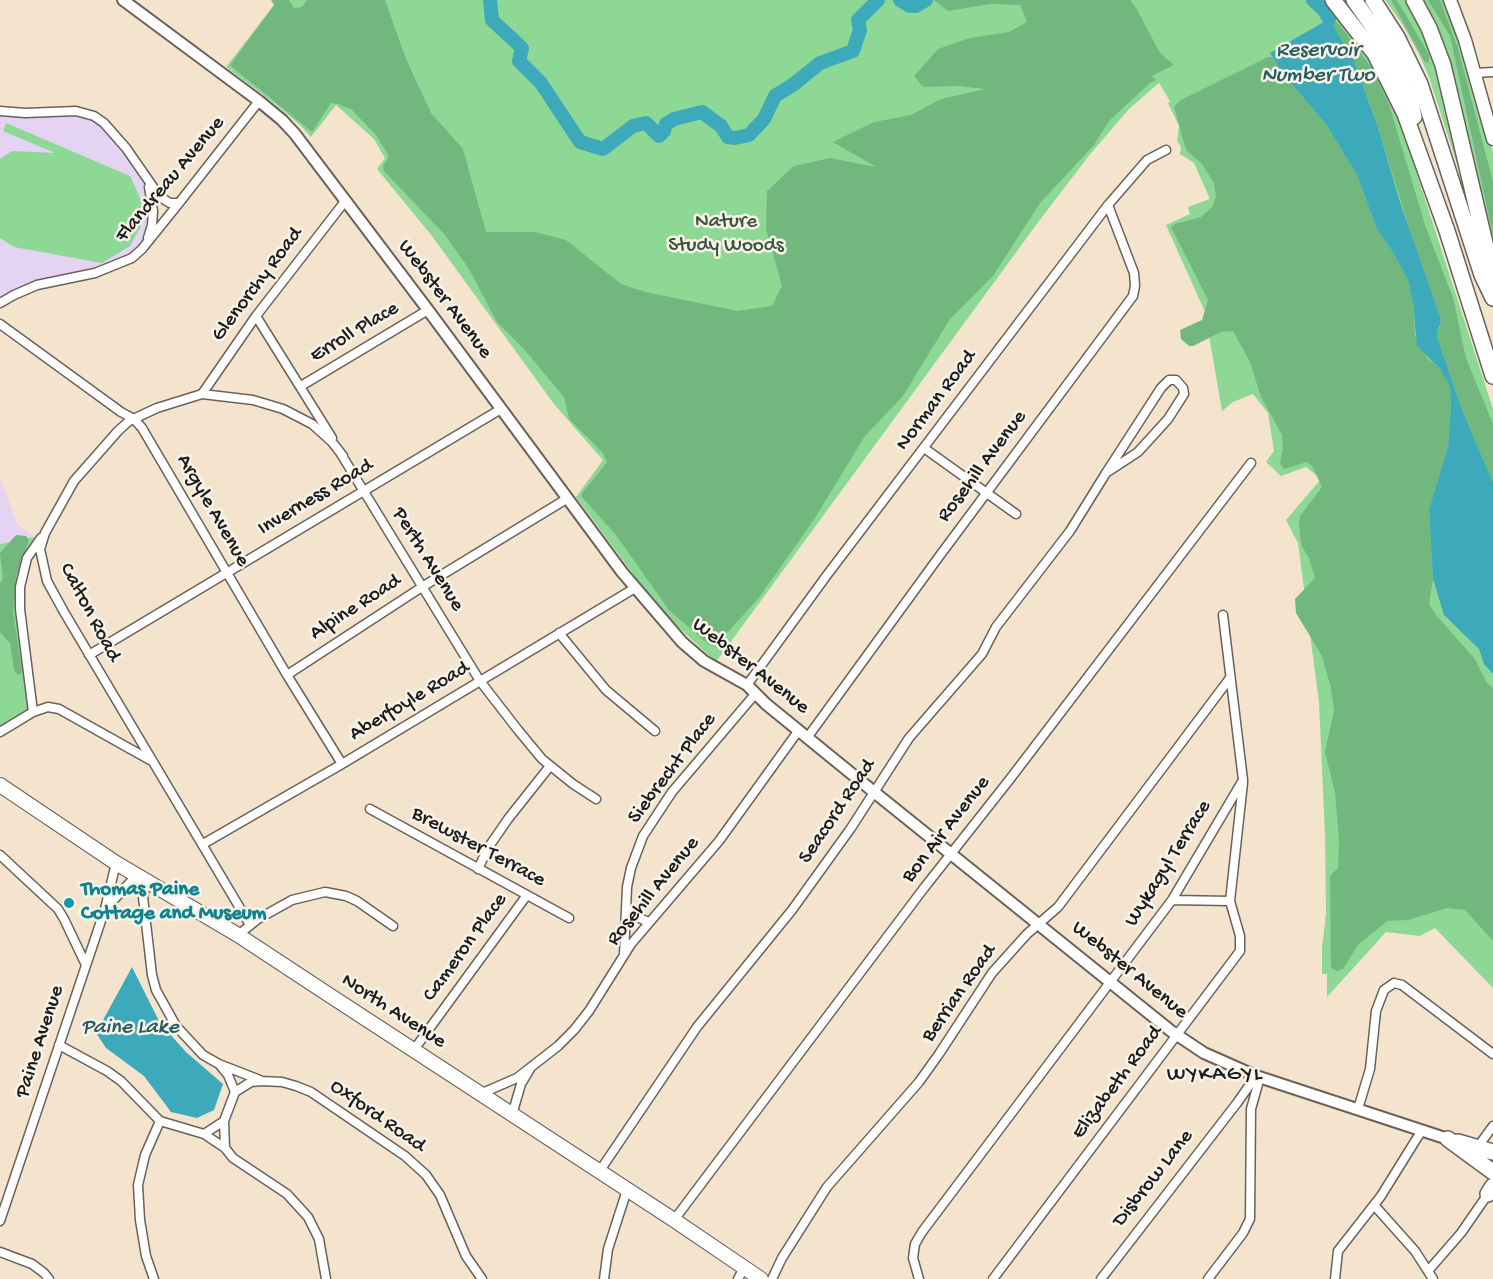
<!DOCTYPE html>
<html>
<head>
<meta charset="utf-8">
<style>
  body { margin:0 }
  canvas { display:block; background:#f4e4cd }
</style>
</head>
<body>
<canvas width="1493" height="1279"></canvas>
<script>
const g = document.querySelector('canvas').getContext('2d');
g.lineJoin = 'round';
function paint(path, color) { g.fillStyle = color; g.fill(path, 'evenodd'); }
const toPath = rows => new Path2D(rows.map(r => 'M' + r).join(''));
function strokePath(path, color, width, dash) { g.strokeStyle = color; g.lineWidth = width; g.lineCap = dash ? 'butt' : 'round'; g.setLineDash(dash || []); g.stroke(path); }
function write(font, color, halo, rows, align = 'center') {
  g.font = font + ' "Gochi Hand",sans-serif'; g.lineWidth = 5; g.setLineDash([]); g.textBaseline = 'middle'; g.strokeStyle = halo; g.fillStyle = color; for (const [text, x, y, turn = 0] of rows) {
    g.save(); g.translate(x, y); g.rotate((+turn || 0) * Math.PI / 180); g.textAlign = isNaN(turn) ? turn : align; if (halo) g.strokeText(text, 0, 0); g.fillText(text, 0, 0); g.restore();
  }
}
paint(toPath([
  [79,114,103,127,142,176,149,200,149,225,144,238,136,250,120,260,96,270,0,299,0,115],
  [0,477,17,524,35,537,0,544]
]), '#e4d3f2');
paint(toPath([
  [278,0,1323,0,1338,16,1366,54,1399,119,1493,409,1493,988,1435,928,1420,936,1386,932,1327,997,1327,974,1322,974,1322,948,1326,914,1325,835,1319,702,1298,543,1286,520,1321,479,1306,467,1281,476,1266,462,1274,451,1268,413,1253,394,1233,402,1222,411,1205,312,1166,225,1190,214,1188,207,1210,199,1194,163,1180,154,1181,147,1177,141,1179,126,1168,103,1170,101,1159,83,1130,108,1091,153,1039,221,716,662,659,609,576,497,603,460,554,404,432,236,377,169,385,158,374,139,336,105,311,137,299,124,274,103,226,67],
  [1385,0,1406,0,1419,22,1434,55,1461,166,1458,167,1429,77,1419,54,1403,25],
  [1423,0,1446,0,1477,95,1493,153,1493,248,1459,99,1446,49,1434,19],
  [6,123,130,176,141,200,141,226,130,246,102,263,14,247,0,238,0,159,12,151,55,153,3,131],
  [35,537,25,557,17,598,30,710,0,730,0,544]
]), '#8dd894');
paint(toPath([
  [271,0,289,0,294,8,302,7,307,0,385,0,406,59,431,113,463,149,486,232,534,232,566,240,621,284,645,292,738,311,772,306,782,286,766,229,767,191,794,166,830,158,876,167,833,142,874,122,911,115,941,99,985,89,958,86,923,87,914,76,938,49,970,38,1009,32,1027,22,1020,5,990,4,948,11,934,0,1130,0,1136,8,1160,53,1174,65,1152,76,1156,80,1150,83,1109,121,1094,145,1040,203,993,276,950,319,903,396,865,436,813,521,758,599,715,646,708,644,669,610,616,535,581,496,583,492,607,462,602,452,569,419,564,397,524,349,497,322,469,269,445,235,384,171,383,166,389,156,376,135,352,110,338,104,331,103,312,132,232,67,231,64,274,5],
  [1391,0,1396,0,1403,10,1424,46,1429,55,1429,63,1424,61],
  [1428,0,1440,0,1458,48,1493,182,1493,235,1450,36],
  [1334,21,1339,24,1371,67,1389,104,1425,225,1453,298,1466,358,1493,424,1493,483,1461,407,1438,340,1437,334,1440,327,1380,134,1354,60,1332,24],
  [1268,57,1272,57,1283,74,1326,124,1357,175,1377,229,1394,254,1408,280,1413,302,1415,336,1427,358,1442,370,1450,387,1451,406,1448,447,1429,509,1433,579,1429,604,1436,615,1475,659,1487,683,1493,688,1493,941,1465,910,1447,908,1408,920,1387,921,1358,945,1343,969,1337,971,1331,968,1330,876,1338,868,1339,842,1335,793,1325,752,1334,711,1331,688,1322,656,1296,613,1295,599,1315,578,1309,558,1301,545,1299,523,1300,516,1322,487,1312,466,1307,462,1284,469,1280,463,1283,448,1282,435,1261,397,1250,362,1233,331,1221,332,1193,346,1189,346,1181,339,1180,330,1202,320,1208,300,1171,227,1175,224,1201,217,1212,207,1216,197,1214,183,1202,164,1186,150,1174,107,1179,101],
  [16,535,26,536,29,540,16,577,13,611,22,672,18,675,14,670,10,643,0,632,0,583,3,578,0,553]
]), '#72b87e');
paint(toPath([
  [1329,19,1354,60,1380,134,1399,199,1441,320,1437,334,1438,340,1461,407,1493,483,1493,674,1484,664,1479,649,1444,615,1433,579,1429,509,1448,447,1451,406,1450,387,1441,370,1417,346,1413,302,1408,280,1394,254,1377,229,1357,175,1326,124,1283,74,1270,53],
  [132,967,160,1023,186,1052,223,1084,214,1110,197,1118,171,1112,144,1076,106,1048,96,1033]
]), '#3caabb');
strokePath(toPath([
  [490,0,492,20,522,48,519,61,541,83,580,142,603,149,633,126,646,123,659,136,664,131,666,124,674,119,702,112,721,126,728,137,735,138,749,135,764,119,775,96,794,84,820,63,853,51,860,30,858,20,878,0],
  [900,0,910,6,916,6,926,0],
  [1313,0,1324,10,1329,19]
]), '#3caabb', 14);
const minor = toPath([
  [1475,73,1493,72],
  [0,111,25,113,76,111,94,116,104,123,126,148,160,197,170,203,179,203],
  [148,238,152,225,153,211,149,187],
  [0,303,14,295,37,285,95,273,132,258,142,249,179,203,259,101],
  [256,316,332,438],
  [0,324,121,412,134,419,142,428,287,675,342,764],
  [301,386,428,310],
  [202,394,256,316,346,200],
  [924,448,1016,514],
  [341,454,480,681,518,730,542,759,573,784,596,799],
  [559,633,606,690,655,731],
  [89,655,501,409],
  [287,675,422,587,568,498],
  [747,685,827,575,1108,205,1147,160,1166,150],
  [33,712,20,609,20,587,27,558,41,538],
  [0,732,33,712,48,707,59,709,150,760],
  [807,738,938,558,1133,296,1135,286,1134,273,1108,205],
  [370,809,569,918],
  [203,844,342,764,635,588],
  [0,855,58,909,64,919,86,965],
  [478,869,488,848,508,819,550,766],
  [146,881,143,897,152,975,156,990,176,1026,203,1055,219,1064,228,1075,235,1092,224,1121,225,1148,233,1158,287,1194,308,1217,319,1239,326,1279],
  [1172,900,1230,901],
  [626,908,632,915,649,922],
  [105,909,137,875],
  [250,925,64,612,47,581,40,549,45,533,74,481,118,431,129,421,157,408,202,394,253,400,283,409,312,424,332,442,343,456],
  [238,935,258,919,292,900,325,892,346,896,357,901,393,926],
  [624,955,627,887,631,868,643,836,672,792,756,693],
  [59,1045,107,1071,121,1081,160,1121,204,1134,225,1148],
  [413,1051,527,895],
  [219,1064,260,1080],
  [235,1092,251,1082,261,1081,282,1082,296,1086,311,1092,405,1156,426,1175,440,1195,466,1256,482,1279],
  [480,1094,517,1078,558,1046,574,1030,589,1011,631,944,719,841,799,730],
  [1358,1109,1370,1069,1376,1011,1384,990,1394,983,1402,985,1493,1054],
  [512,1115,521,1084,530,1069],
  [204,1134,224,1121],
  [1482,1141,1493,1126],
  [599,1172,697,1027,792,910,851,828,909,738,982,654,996,627,1070,531,1106,473,1138,452,1168,419,1184,394,1183,388,1176,380,1169,380,1161,388,1106,473],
  [1374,1205,1415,1251,1433,1279],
  [674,1220,924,888,1010,779,1251,463],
  [0,1221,105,909,116,863],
  [0,1252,32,1264,44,1273,49,1279],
  [1428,1271,1461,1233,1488,1194],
  [154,1279,146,1256,140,1220,138,1185,145,1155,160,1121],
  [604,1279,608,1249,627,1190],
  [738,1279,744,1268],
  [772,1279,782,1258,827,1187,919,1082,939,1054,992,973,1027,934,1058,907,1230,678],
  [919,1279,913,1258,915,1244,922,1232,1172,900,1243,780,1223,615],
  [993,1279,1240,951,1240,936,1230,901,1243,783],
  [1101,1279,1237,1103,1256,1076],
  [1208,1279,1243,1233,1250,1219,1251,1109,1260,1077],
  [1335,1279,1338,1251,1381,1196,1422,1130]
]);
const tertiary = toPath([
  [123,0,259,101,282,120,295,134,428,310,622,572,682,642,704,661,747,685,766,704,874,792,1171,1031,1204,1053,1256,1076,1448,1139]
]);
const secondary = toPath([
  [1450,0,1465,40,1493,139]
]);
const primary = toPath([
  [0,785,116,863,238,935,320,989,674,1220,761,1279]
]);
const motorway = toPath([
  [1333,0,1375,54,1405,114,1447,231,1493,376],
  [1354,0,1380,37,1394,62,1410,99,1414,117],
  [1373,0,1397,37,1420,84,1482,275,1493,298],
  [1414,0,1429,28,1443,65,1493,277],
  [1448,1139,1493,1172],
  [1458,1142,1493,1152],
  [1488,1194,1493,1186]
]);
strokePath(minor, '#68625a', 11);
strokePath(tertiary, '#68625a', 14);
strokePath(secondary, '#68625a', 15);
strokePath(primary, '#68625a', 16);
strokePath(motorway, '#68625a', 18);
strokePath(minor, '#fff', 8);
strokePath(tertiary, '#fff', 10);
strokePath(secondary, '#fff', 12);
strokePath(primary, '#fff', 14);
strokePath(motorway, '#fff', 15);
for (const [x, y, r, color] of [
  [69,903,6,"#0f9aa8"]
]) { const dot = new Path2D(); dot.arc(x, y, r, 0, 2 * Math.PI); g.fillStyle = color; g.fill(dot); strokePath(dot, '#f7f3e8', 2); }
write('21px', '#1c1c1c', '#f7f3e8', [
  ["Flandreau Avenue",171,180,-50],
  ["Glenorchy Road",258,285,-53],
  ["Webster Avenue",444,300,53],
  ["Erroll Place",355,333,-31],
  ["Norman Road",937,401,-53],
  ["Rosehill Avenue",983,467,-53],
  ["Inverness Road",316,498,-31],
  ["Argyle Avenue",212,511,60],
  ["Perth Avenue",427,560,58],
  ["Alpine Road",356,608,-33],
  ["Calton Road",89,613,62],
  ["Webster Avenue",750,667,38],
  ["Aberfoyle Road",410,702,-31],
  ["Siebrecht Place",673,769,-53],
  ["Seacord Road",838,812,-56],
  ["Bon Air Avenue",947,830,-52],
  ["Brewster Terrace",478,848,28],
  ["Wykagyl Terrace",1169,864,-58],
  ["Rosehill Avenue",654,892,-51],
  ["Cameron Place",466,948,-54],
  ["Webster Avenue",1129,971,39],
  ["Berrian Road",960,994,-55],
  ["North Avenue",393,1012,33],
  ["Paine Avenue",41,1042,-72],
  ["Elizabeth Road",1118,1083,-53],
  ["Oxford Road",377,1117,35],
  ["Disbrow Lane",1154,1179,-52]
]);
write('21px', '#3e5440', '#f7f3e8', [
  ["Nature",726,223],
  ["Study Woods",726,247]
]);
write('bold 21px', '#0d838f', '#f7f3e8', [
  ["Thomas Paine",81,891],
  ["Cottage and Museum",81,915]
], 'left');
write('italic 22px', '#2a5c64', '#f7f3e8', [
  ["Reservoir",1318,52],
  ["Number Two",1318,77],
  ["Paine Lake",130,1029]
]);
g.letterSpacing = '1.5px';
write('22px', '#1c1c1c', '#f7f3e8', [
  ["WYKAGYL",1215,1076]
]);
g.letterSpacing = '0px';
</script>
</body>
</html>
